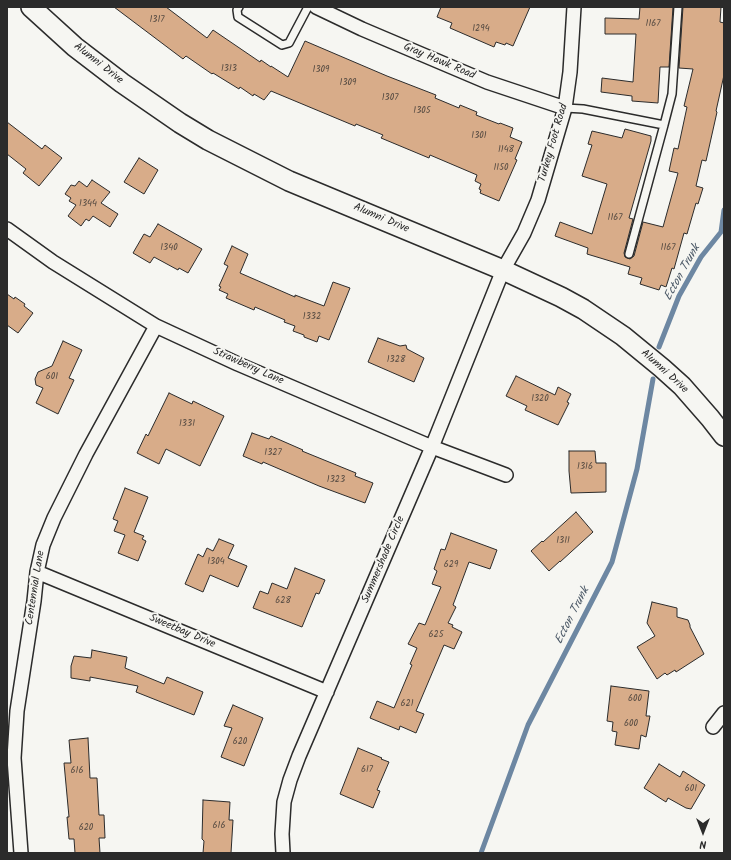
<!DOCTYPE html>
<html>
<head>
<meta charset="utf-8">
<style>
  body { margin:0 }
  #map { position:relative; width:731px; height:860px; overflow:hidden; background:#f6f6f2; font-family:Kalam,sans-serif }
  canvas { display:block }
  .frame { position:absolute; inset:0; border:8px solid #2b2b2b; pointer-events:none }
  .north { position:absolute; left:683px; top:812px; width:40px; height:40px; -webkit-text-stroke:3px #f6f6f2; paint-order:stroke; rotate:180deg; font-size:11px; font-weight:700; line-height:16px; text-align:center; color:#2b2b2b }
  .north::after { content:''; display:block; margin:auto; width:14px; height:18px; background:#2b2b2b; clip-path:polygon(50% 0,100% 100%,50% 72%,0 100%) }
</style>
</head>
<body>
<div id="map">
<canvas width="731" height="860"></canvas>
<div class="frame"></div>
<div class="north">N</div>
</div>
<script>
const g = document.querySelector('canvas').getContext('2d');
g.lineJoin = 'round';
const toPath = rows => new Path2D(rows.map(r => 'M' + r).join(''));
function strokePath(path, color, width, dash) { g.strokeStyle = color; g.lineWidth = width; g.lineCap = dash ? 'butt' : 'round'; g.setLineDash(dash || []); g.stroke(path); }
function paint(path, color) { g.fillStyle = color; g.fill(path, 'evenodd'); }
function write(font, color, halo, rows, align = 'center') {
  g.font = font + ' Kalam,sans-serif'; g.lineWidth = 4; g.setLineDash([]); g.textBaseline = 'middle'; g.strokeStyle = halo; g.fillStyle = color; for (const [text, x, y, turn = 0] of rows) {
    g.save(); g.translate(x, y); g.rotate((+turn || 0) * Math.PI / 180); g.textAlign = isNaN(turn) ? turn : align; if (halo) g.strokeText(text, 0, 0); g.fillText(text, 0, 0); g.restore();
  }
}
strokePath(toPath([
  [659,347,679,296,701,257,721,232,724,210],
  [481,853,528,725,612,562,637,469,653,379]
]), '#6d87a2', 5);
const building = toPath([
  [114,7,166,7,207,38,213,30,260,62,261,60,271,67,271,66,288,77,305,41,387,76,436,95,435,98,459,108,460,105,477,112,476,115,499,124,500,123,513,128,510,137,522,142,515,159,517,160,499,201,480,193,481,190,479,189,481,184,475,181,477,175,430,155,429,158,381,138,383,135,356,124,355,126,271,91,264,100,254,94,253,96,240,87,239,89,213,73,212,74,186,56,183,59,114,7],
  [441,7,530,7,513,46,506,43,505,45,496,42,494,47,450,28,452,23,437,17,441,7],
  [640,7,673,7,669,67,660,67,658,103,632,101,632,96,601,92,602,78,633,82,636,34,605,34,605,18,639,19,640,7],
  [683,7,721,7,720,22,724,23,724,75,716,111,717,112,706,161,702,160,696,186,703,188,698,204,696,203,687,234,684,233,674,269,672,268,666,287,661,285,659,290,640,284,642,278,628,274,630,267,587,254,588,248,555,236,560,222,592,234,607,184,582,176,592,145,588,144,592,131,622,138,625,129,651,136,651,141,629,218,633,219,624,253,625,257,630,259,634,256,643,222,663,227,678,173,669,171,674,148,678,149,687,107,684,106,693,69,679,68,683,7],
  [7,122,42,149,45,145,62,158,39,186,23,173,26,169,7,154,7,122],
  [139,158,158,170,144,194,124,182,139,158],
  [92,180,110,192,101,203,118,214,110,227,93,216,89,221,86,219,81,226,68,216,76,205,69,201,71,198,65,194,71,185,75,186,79,181,87,187,92,180],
  [158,224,202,249,188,273,179,268,178,270,154,257,150,263,133,253,144,234,150,237,158,224],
  [232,246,248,254,240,273,295,297,295,295,324,306,333,282,350,288,329,340,319,336,317,342,304,337,304,335,293,331,295,326,284,322,285,320,255,307,254,310,226,298,228,294,219,290,221,287,219,286,228,266,224,264,232,246],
  [7,294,14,299,15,297,25,304,24,306,33,313,18,333,7,325,7,294],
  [378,338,400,346,406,345,407,349,424,358,414,382,368,362,378,338],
  [63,341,82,350,69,378,74,380,58,414,36,403,43,388,36,385,35,379,38,372,52,366,63,341],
  [516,376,555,395,558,387,571,394,567,402,569,403,558,425,525,410,527,406,506,396,516,376],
  [169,393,192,404,193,401,224,416,200,466,166,449,159,464,137,453,146,434,148,436,169,393],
  [252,433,269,439,271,436,303,450,302,451,356,473,355,476,373,483,365,503,319,486,263,462,262,464,243,456,252,433],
  [569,451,595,451,596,463,606,463,606,492,571,493,569,471,569,451],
  [125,488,148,497,134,532,144,536,142,539,146,541,138,561,118,553,125,535,114,531,118,521,113,519,125,488],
  [576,512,593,532,560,562,560,561,549,571,531,551,542,541,543,542,576,512],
  [451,533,497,550,490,569,469,562,453,605,456,607,448,623,453,625,452,627,462,632,454,649,444,645,416,711,424,714,416,733,400,726,399,730,370,718,377,701,394,708,412,665,410,664,417,648,408,644,419,623,425,625,441,587,432,584,437,571,434,569,441,549,445,550,451,533],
  [219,539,234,545,228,558,247,566,238,587,210,575,203,592,185,584,198,554,203,557,207,548,213,551,219,539],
  [295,568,325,580,319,594,316,593,302,627,253,608,260,591,268,594,272,583,287,589,295,568],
  [652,602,677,608,677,617,688,620,690,625,690,627,704,654,676,672,675,670,667,675,665,673,657,679,637,647,655,636,647,623,652,602],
  [92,650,127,657,125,668,164,684,167,677,203,692,194,715,136,692,138,686,90,677,90,681,71,678,71,666,74,656,91,658,92,650],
  [611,686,649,691,646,716,650,716,646,737,641,735,639,749,615,745,617,732,612,731,613,722,607,721,611,686],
  [233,705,263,718,244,766,221,757,232,728,224,726,233,705],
  [88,738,90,778,97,778,99,815,104,815,105,838,99,838,100,853,75,853,74,839,69,839,67,817,69,817,64,763,71,763,69,740,88,738],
  [358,748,382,758,381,759,389,762,377,790,380,791,373,808,340,794,358,748],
  [659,764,680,777,683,771,705,785,691,809,686,808,668,798,666,802,644,788,659,764],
  [203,800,230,802,229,820,233,820,231,853,203,853,204,841,202,839,203,800]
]);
paint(building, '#d8ac89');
strokePath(building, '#2b2b2b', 1);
const service = toPath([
  [239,7,237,10,238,17,282,45,289,43,308,7],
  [565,108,583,109,664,125,629,254],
  [664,125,672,94,678,7]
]);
const minor = toPath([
  [316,7,362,29,487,82,565,108],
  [7,229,53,262,156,326,238,364,432,447,506,475],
  [37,572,327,692],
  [713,727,724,713],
  [21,853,14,758,17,711,34,601,37,572,43,545,54,518,86,454,156,326],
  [283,853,282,834,284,802,290,780,299,756,432,447,503,270,524,233,538,200,565,108,570,72,574,7]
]);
const secondary = toPath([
  [31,7,75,47,122,83,180,123,208,140,289,181,503,270,561,297,583,309,623,336,662,368,682,386,710,418,724,436]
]);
strokePath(service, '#2b2b2b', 10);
strokePath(minor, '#2b2b2b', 16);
strokePath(secondary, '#2b2b2b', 22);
strokePath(service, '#f6f6f2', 7);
strokePath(minor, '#f6f6f2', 13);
strokePath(secondary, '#f6f6f2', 19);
write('9px', '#564b42', null, [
  ["1317",157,20],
  ["1167",653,24],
  ["1294",481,29],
  ["1313",229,69],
  ["1309",321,70],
  ["1309",348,83],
  ["1307",390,98],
  ["1305",422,111],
  ["1301",479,136],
  ["1148",506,150],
  ["1150",501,168],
  ["1344",88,204],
  ["1167",615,218],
  ["1340",169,248],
  ["1167",668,248],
  ["1332",312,317],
  ["1328",396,360],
  ["601",52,377],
  ["1320",540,399],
  ["1331",187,424],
  ["1327",273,453],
  ["1316",585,467],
  ["1323",336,480],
  ["1311",563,541],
  ["1304",216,562],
  ["629",451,565],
  ["628",283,601],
  ["625",436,635],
  ["600",635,699],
  ["621",407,704],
  ["600",631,724],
  ["620",240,742],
  ["617",367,770],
  ["616",77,771],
  ["601",691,789],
  ["616",219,826],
  ["620",86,828]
]);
write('11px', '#2b2b2b', '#f6f6f2', [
  ["Gray Hawk Road",439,62,23],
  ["Alumni Drive",98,64,38],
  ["Turkey Foot Road",554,143,-74],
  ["Alumni Drive",381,219,23],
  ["Strawberry Lane",248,367,24],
  ["Alumni Drive",664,372,42],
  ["Summershade Circle",384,560,-67],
  ["Centennial Lane",36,588,-81],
  ["Sweetbay Drive",182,632,23]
]);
write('italic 12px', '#4c5967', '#f6f6f2', [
  ["Ecton Trunk",683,273,-61],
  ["Ecton Trunk",573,616,-63]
]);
</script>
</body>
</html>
